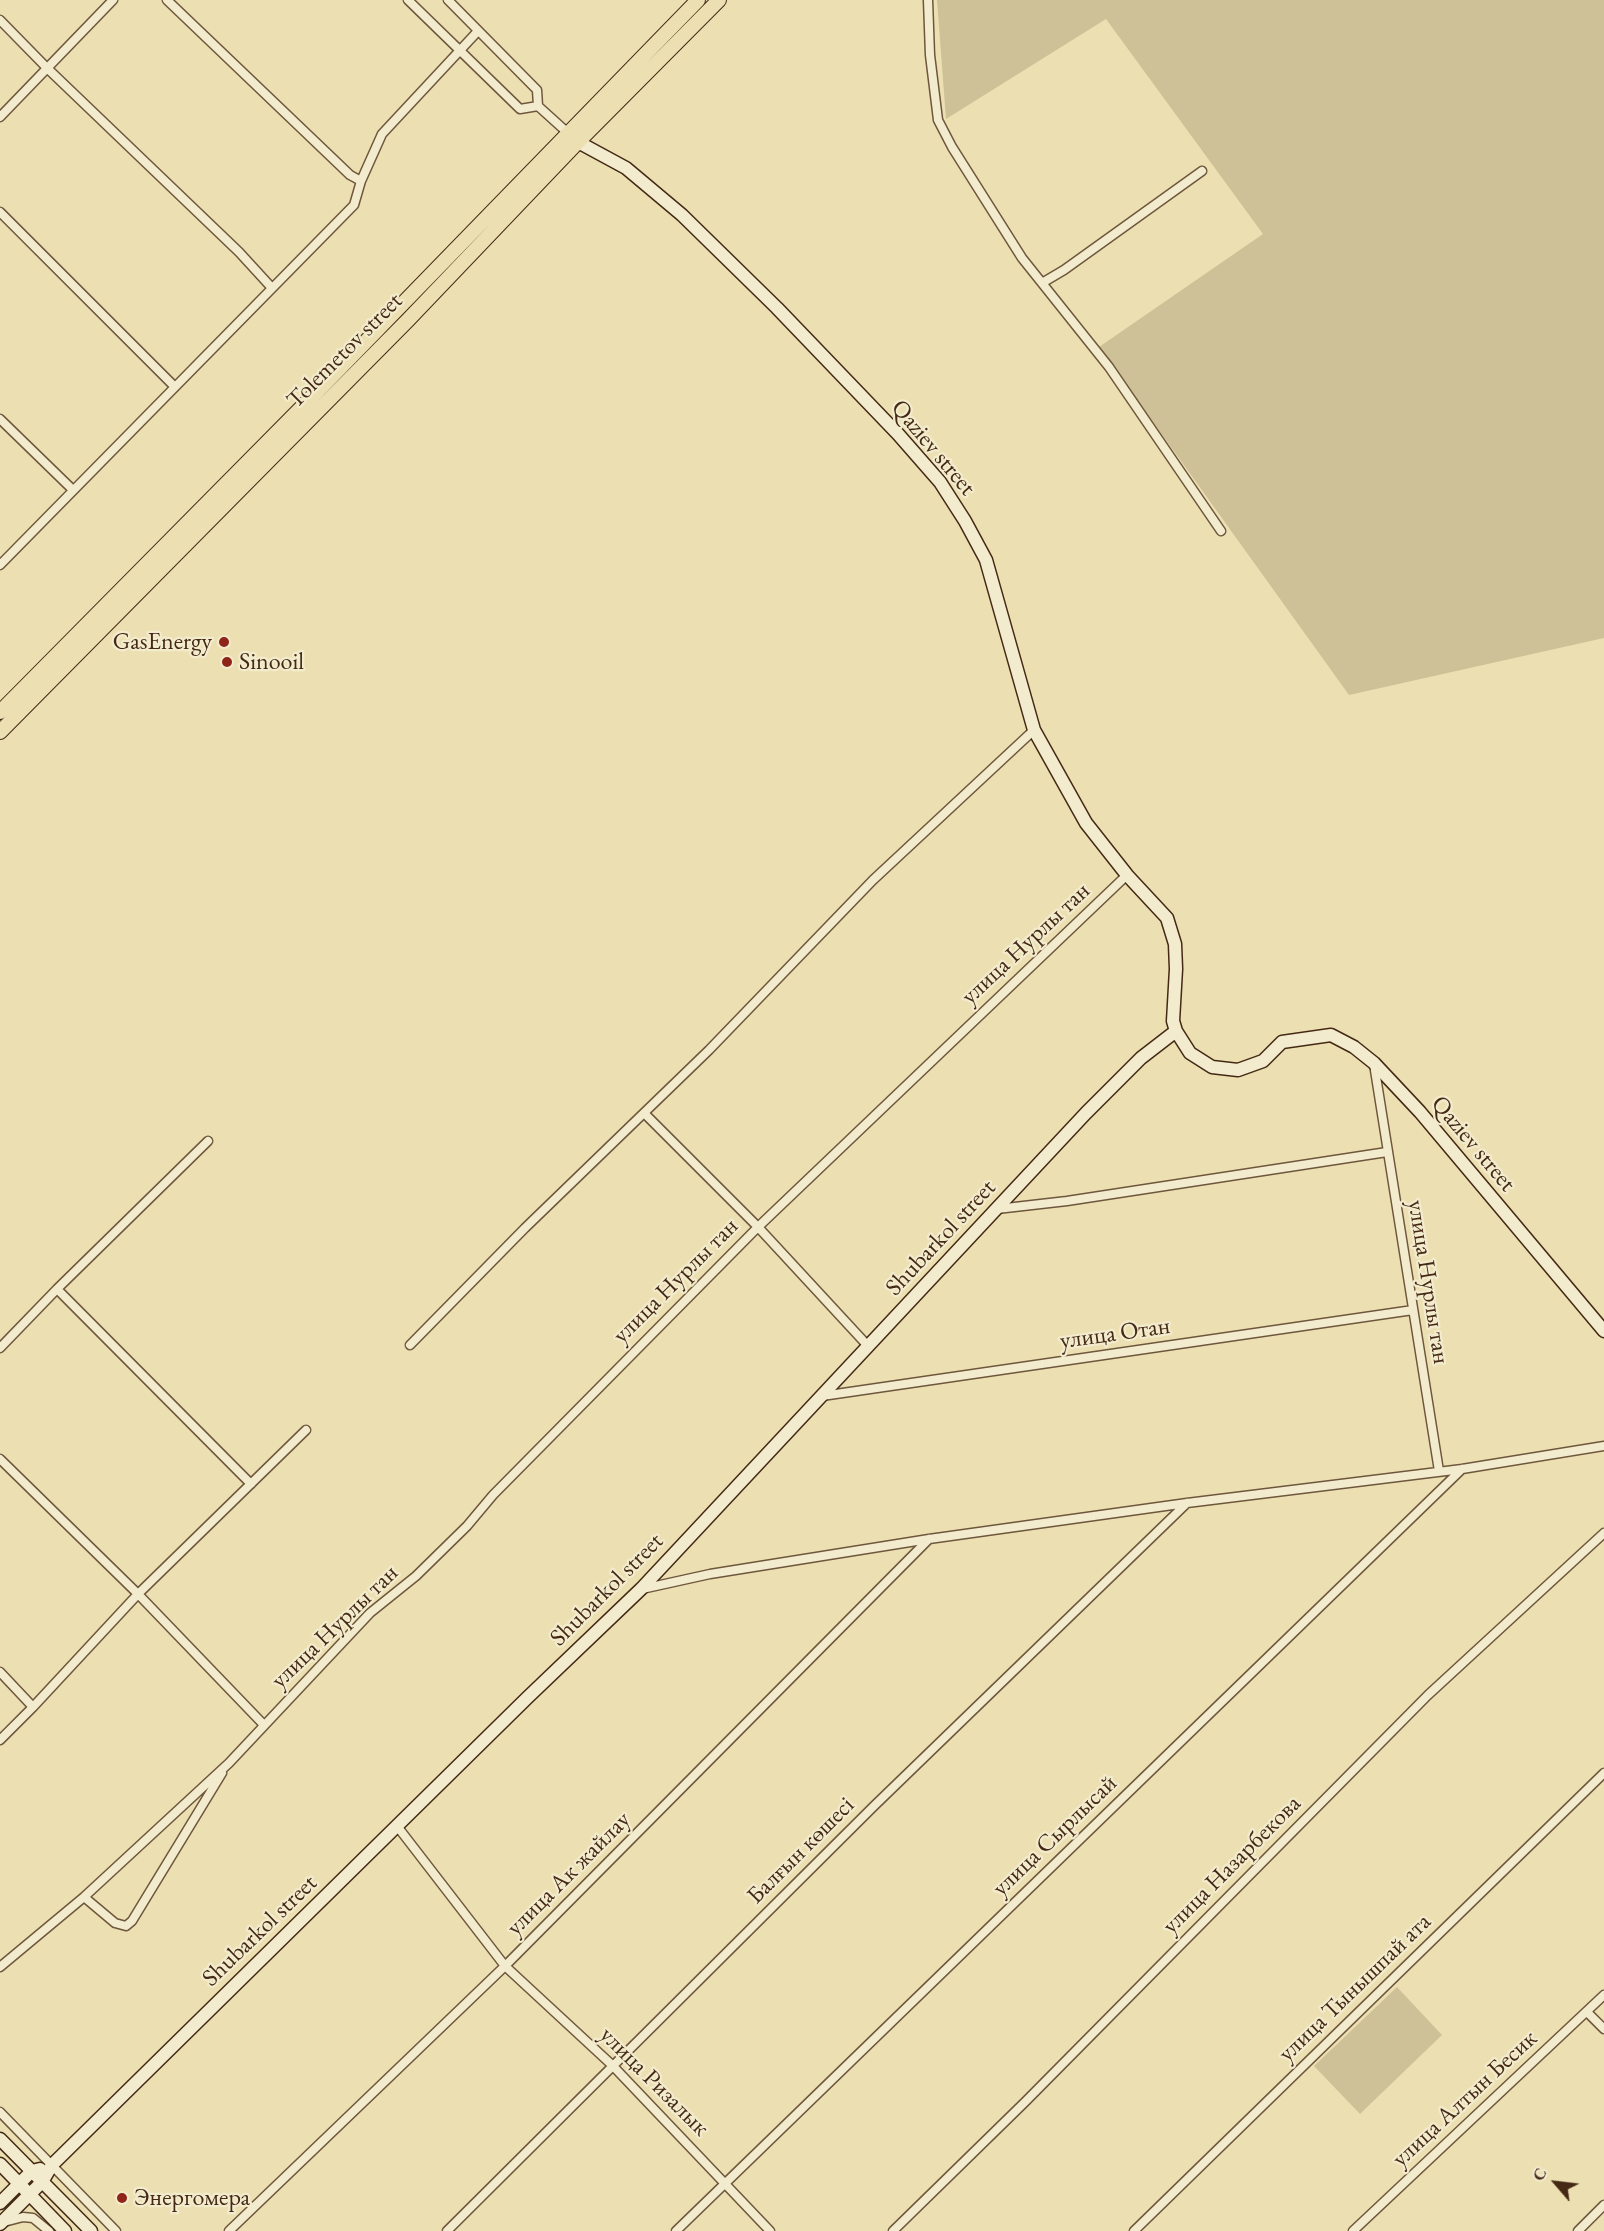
<!DOCTYPE html>
<html>
<head>
<meta charset="utf-8">
<style>
  body { margin:0 }
  #map { position:relative; width:1604px; height:2231px; overflow:hidden; background:#ece0b2; font-family:"EB Garamond",serif }
  canvas { display:block }
  .north { position:absolute; left:1526px; top:2153px; width:60px; height:60px; -webkit-text-stroke:4px #f3ebcd; paint-order:stroke; rotate:298deg; font-size:16px; font-weight:700; line-height:24px; text-align:center; color:#442915 }
  .north::after { content:''; display:block; margin:auto; width:21px; height:27px; background:#442915; clip-path:polygon(50% 0,100% 100%,50% 72%,0 100%) }
</style>
</head>
<body>
<div id="map">
<canvas width="1604" height="2231"></canvas>
<div class="north">С</div>
</div>
<script>
const g = document.querySelector('canvas').getContext('2d');
g.lineJoin = 'round';
function paint(path, color) { g.fillStyle = color; g.fill(path, 'evenodd'); }
const toPath = rows => new Path2D(rows.map(r => 'M' + r).join(''));
function strokePath(path, color, width, dash) { g.strokeStyle = color; g.lineWidth = width; g.lineCap = dash ? 'butt' : 'round'; g.setLineDash(dash || []); g.stroke(path); }
function write(font, color, halo, rows, align = 'center') {
  g.font = font + ' "EB Garamond",serif'; g.lineWidth = 4.5; g.setLineDash([]); g.textBaseline = 'middle'; g.strokeStyle = halo; g.fillStyle = color; for (const [text, x, y, turn = 0] of rows) {
    g.save(); g.translate(x, y); g.rotate((+turn || 0) * Math.PI / 180); g.textAlign = isNaN(turn) ? turn : align; if (halo) g.strokeText(text, 0, 0); g.fillText(text, 0, 0); g.restore();
  }
}
paint(toPath([
  [937,0,1604,0,1604,638,1349,695,1099,347,1263,234,1106,19,946,119],
  [1397,1987,1442,2035,1360,2114,1314,2066]
]), '#cfc197');
const street = toPath([
  [167,0,350,175,361,181,382,134,478,31],
  [408,0,520,109,538,106],
  [448,0,537,90,538,106,569,134],
  [928,0,930,55,938,120,952,147,1022,258,1109,367,1221,531],
  [0,20,47,68,239,252,272,288],
  [0,117,113,0],
  [0,212,175,387],
  [1042,283,1064,270,1202,171],
  [0,419,73,490],
  [0,565,354,205,361,181],
  [1374,1064,1439,1471],
  [644,1113,758,1227,868,1346],
  [208,1141,57,1289,251,1484],
  [997,1209,1067,1201,1387,1152],
  [410,1345,525,1228,709,1050,873,880,1034,730],
  [0,1348,57,1289],
  [822,1396,1413,1310],
  [0,1459,138,1594,264,1725],
  [642,1589,710,1574,929,1539,1187,1503,1462,1469,1604,1446],
  [0,1672,33,1707],
  [0,1740,33,1707,138,1594,306,1430],
  [397,1826,505,1966,612,2065,770,2231],
  [84,1897,115,1923,126,1926,132,1921,222,1773],
  [0,1967,84,1897,229,1763,370,1613,416,1576,467,1526,493,1495,758,1227,1127,875],
  [1587,2012,1604,2029],
  [0,2112,116,2231],
  [4,2222,23,2217,33,2218,49,2231],
  [229,2231,505,1966,929,1539],
  [447,2231,874,1806,1187,1503],
  [676,2231,1462,1469],
  [893,2231,1025,2102,1428,1695,1604,1533],
  [1134,2231,1604,1773],
  [1353,2231,1604,1995],
  [1578,2231,1604,2205]
]);
const secondary = toPath([
  [571,136,578,142,626,168,682,215,777,308,898,434,940,482,965,521,986,560,1034,730,1086,823,1127,875,1167,918,1175,944,1176,969,1173,1021,1176,1031,1190,1053,1212,1067,1238,1070,1263,1061,1282,1042,1331,1035,1354,1047,1374,1063,1420,1112,1604,1331],
  [0,2139,91,2231],
  [0,2164,65,2231],
  [0,2203,32,2171,40,2169],
  [0,2224,42,2182,52,2165,527,1698,641,1589,1086,1113,1141,1058,1176,1031]
]);
const primary = toPath([
  [0,712,308,401,698,0],
  [0,732,408,320,578,142,719,0]
]);
strokePath(street, '#6e573c', 11);
strokePath(secondary, '#442915', 15);
strokePath(primary, '#442915', 16);
strokePath(street, '#f3ebcd', 8);
strokePath(secondary, '#f3ebcd', 12);
strokePath(primary, '#ece0b2', 14);
for (const [x, y, r, color] of [
  [224,642,6,"#8f2418"],
  [227,662,6,"#8f2418"],
  [122,2198,6,"#8f2418"]
]) { const dot = new Path2D(); dot.arc(x, y, r, 0, 2 * Math.PI); g.fillStyle = color; g.fill(dot); strokePath(dot, '#f3ebcd', 2); }
write('24px', '#442915', '#f3ebcd', [
  ["Tolemetov street",345,351,-45],
  ["Qaziev street",933,448,50],
  ["улица Нурлы тан",1026,944,-43],
  ["Qaziev street",1473,1144,50],
  ["Shubarkol street",941,1238,-47],
  ["улица Нурлы тан",676,1281,-45],
  ["улица Нурлы тан",1428,1282,81],
  ["улица Отан",1115,1334,-8],
  ["Shubarkol street",607,1590,-45],
  ["улица Нурлы тан",335,1627,-44],
  ["улица Сырлысай",1055,1836,-44],
  ["Балғын көшесі",801,1851,-45],
  ["улица Назарбекова",1232,1865,-45],
  ["улица Ак жайлау",569,1874,-45],
  ["Shubarkol street",260,1931,-44],
  ["улица Тынышпай ата",1355,1988,-44],
  ["улица Ризалык",654,2082,45],
  ["улица Алтын Бесик",1465,2099,-43]
]);
write('24px', '#442915', '#f3ebcd', [
  ["GasEnergy",212,642,"right"],
  ["Sinooil",239,662],
  ["Энергомера",134,2198]
], 'left');
</script>
</body>
</html>
